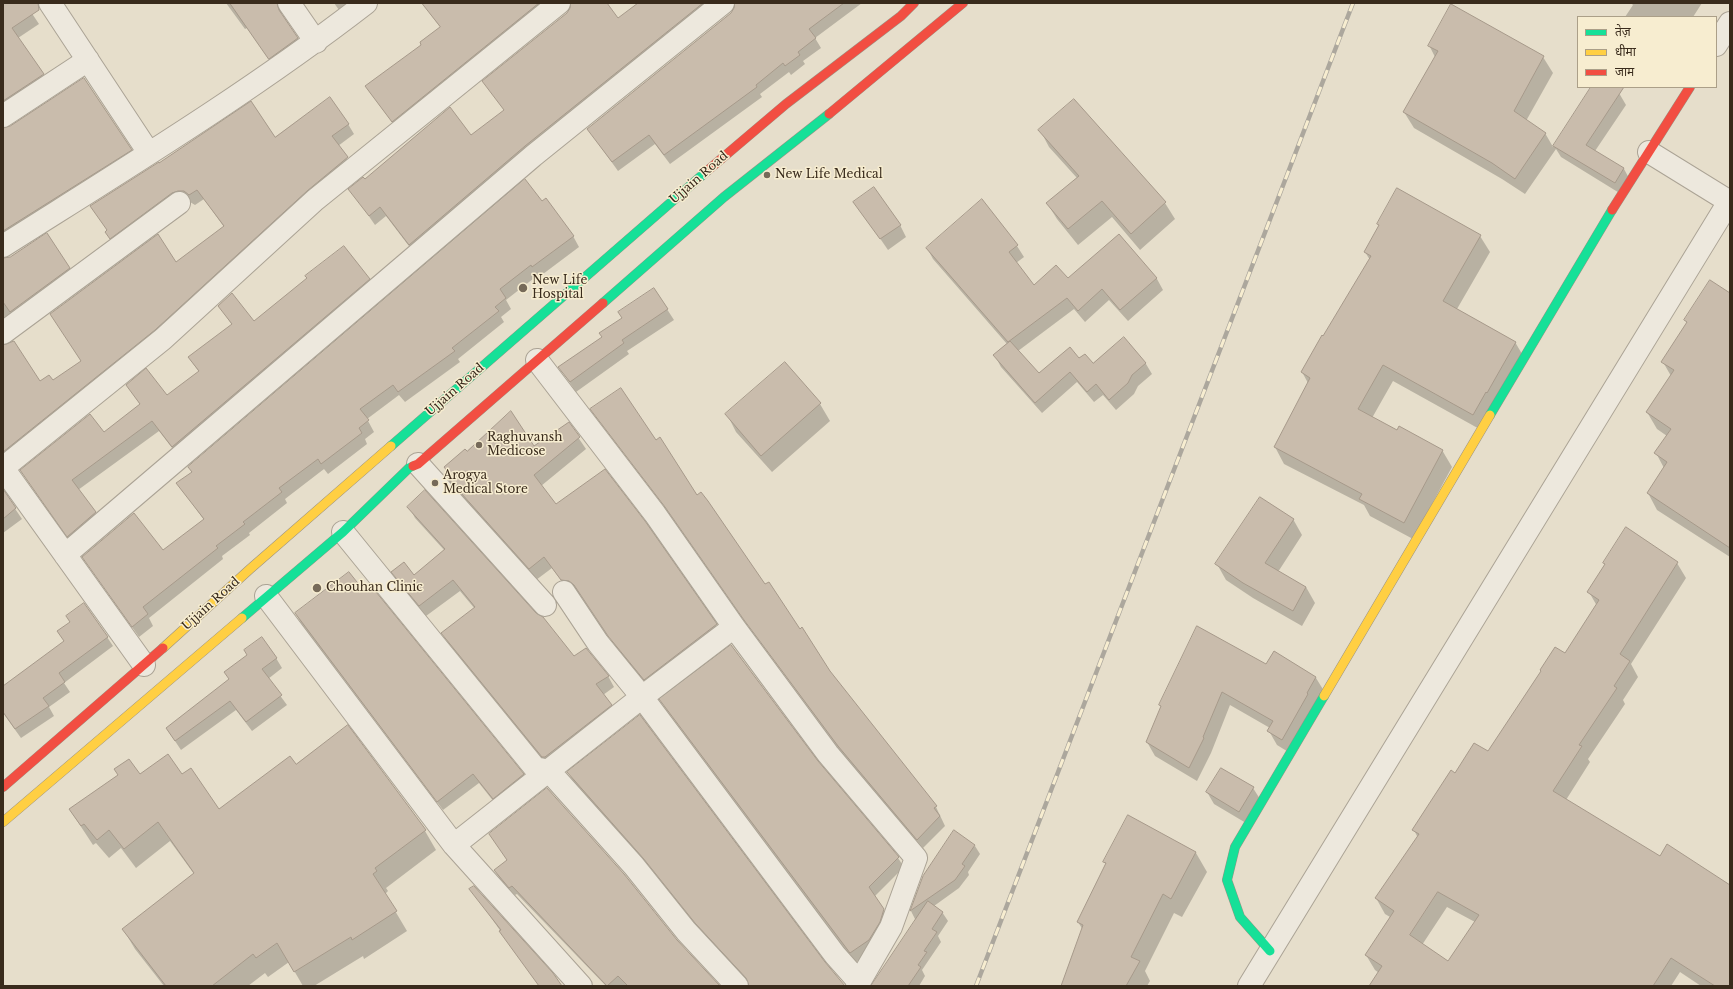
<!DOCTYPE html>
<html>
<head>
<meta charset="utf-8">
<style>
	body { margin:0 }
	#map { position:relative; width:1733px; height:989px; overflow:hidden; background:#e6decb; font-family:"Libre Baskerville","Noto Sans Devanagari",serif }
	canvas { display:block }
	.frame { position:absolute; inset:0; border:4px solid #392b1c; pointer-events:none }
	.legend { position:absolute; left:1577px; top:16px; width:140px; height:72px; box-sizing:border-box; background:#f7edd0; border:1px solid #ab9f88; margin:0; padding:5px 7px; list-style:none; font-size:12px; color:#392b1c }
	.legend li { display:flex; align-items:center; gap:8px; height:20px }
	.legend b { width:20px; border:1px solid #ab9f88 }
</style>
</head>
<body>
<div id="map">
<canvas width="1733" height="989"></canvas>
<div class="frame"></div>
<ul class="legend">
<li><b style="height:5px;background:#16e098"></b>तेज़</li>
<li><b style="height:5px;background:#ffcf43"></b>धीमा</li>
<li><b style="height:5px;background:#f24e42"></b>जाम</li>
</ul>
</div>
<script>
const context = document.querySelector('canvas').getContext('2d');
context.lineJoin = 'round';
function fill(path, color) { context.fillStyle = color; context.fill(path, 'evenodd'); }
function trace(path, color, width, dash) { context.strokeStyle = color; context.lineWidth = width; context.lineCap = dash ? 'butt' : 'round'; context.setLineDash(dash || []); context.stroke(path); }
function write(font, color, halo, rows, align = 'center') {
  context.font = font + ' "Libre Baskerville",serif'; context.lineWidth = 3; context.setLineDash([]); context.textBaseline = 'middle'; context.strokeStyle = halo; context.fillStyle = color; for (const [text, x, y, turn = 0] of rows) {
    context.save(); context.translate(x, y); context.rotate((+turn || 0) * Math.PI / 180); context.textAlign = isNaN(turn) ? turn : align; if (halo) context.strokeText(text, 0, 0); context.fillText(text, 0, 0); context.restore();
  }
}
fill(new Path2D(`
	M 3,3 L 25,3 L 39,24 L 18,38 L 49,85 L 3,115 Z
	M 226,3 L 286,3 L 283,7 L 281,14 L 303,48 L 275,68 L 247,28 L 245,29 Z
	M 334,3 L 363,3 L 344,17 Z
	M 422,3 L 556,3 L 398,130 L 366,87 L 422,45 L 441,28 Z
	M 572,3 L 606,3 L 618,19 L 639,3 L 720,3 L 415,254 L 386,216 L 375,225 L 350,189 L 365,180 L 471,136 L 505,111 L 484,81 L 568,13 L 572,7 Z
	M 736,3 L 862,3 L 815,38 L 821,48 L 803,61 L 805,64 L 791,75 L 789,72 L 760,94 L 762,97 L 670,164 L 655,144 L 618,171 L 588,129 L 732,13 L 735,8 Z
	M 1631,3 L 1702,3 L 1693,17 L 1625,17 L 1633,5 Z
	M 1429,45 L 1543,57 L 1553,73 L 1526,121 L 1545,133 L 1553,147 L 1592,87 L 1609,87 L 1619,93 L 1626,105 L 1595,151 L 1624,169 L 1630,180 L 1621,194 L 1561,157 L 1556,149 L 1525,194 L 1502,179 L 1414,128 L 1404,112 L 1435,57 Z
	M 1074,100 L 1165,203 L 1175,219 L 1140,250 L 1112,217 L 1078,245 L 1057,219 L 1047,203 L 1077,178 L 1049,147 L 1040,130 Z
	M 348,124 L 354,134 L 338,146 L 353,168 L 3,467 L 3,346 L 40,382 L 53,382 L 82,362 L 51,314 L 176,263 L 224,227 L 204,199 L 195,205 L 190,202 L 184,201 L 112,242 L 107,232 L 108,231 L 98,216 L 275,138 Z
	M 3,129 L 131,150 L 137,160 L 3,245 Z
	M 982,200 L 1017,246 L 1024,257 L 1016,263 L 1034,286 L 1068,279 L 1119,236 L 1157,279 L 1163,290 L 1128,321 L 1109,300 L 1085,322 L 1074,309 L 1018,351 L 1039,375 L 1079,360 L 1093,364 L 1124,338 L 1146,364 L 1152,374 L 1138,386 L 1134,394 L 1116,410 L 1103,395 L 1094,402 L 1077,382 L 1042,413 L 1001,367 L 995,356 L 1007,344 L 933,259 L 927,248 Z
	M 855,202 L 900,225 L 906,237 L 888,250 Z
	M 542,203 L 573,236 L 579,247 L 539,277 L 538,275 L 506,300 L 511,309 L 501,317 L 504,322 L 458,359 L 460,362 L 405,402 L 399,395 L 367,419 L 374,432 L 365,439 L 367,444 L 328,474 L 324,469 L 285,499 L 287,503 L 249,533 L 250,535 L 222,556 L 223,559 L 149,618 L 153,626 L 139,637 L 83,557 L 162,551 L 204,520 L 178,484 L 192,473 L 189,467 Z
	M 1378,224 L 1480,236 L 1490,252 L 1457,309 L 1515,342 L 1525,359 L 1483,431 L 1393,381 L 1372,418 L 1397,431 L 1442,450 L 1452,467 L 1413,539 L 1370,516 L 1364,505 L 1284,464 L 1275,447 L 1308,383 L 1302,372 L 1370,260 L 1365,252 L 1380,226 Z
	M 3,259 L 70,268 L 76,279 L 3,332 Z
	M 369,279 L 375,290 L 179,457 L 159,431 L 78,490 L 101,523 L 74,546 L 21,471 L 104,434 L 141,406 L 127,385 L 167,397 L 199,372 L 189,358 L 232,325 L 219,306 L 254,322 Z
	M 654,289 L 674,320 L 627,351 L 629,354 L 576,392 L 559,367 L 603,337 Z
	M 1730,294 L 1730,557 L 1657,510 L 1648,493 L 1664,468 L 1656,453 L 1667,436 L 1657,429 L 1647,412 L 1671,376 L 1663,362 L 1687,323 L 1685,320 Z
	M 820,404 L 830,421 L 772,472 L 736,432 L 727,414 Z
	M 591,409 L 656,442 L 830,672 L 936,807 L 945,826 L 923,848 L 844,756 L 751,629 L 672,516 L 597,418 Z
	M 569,424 L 586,449 L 541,486 L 555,505 L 644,522 L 723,636 L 651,691 L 616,647 L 582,596 L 577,592 L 569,591 L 552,568 L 536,580 L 451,485 L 445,474 L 467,452 L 533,447 Z
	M 3,491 L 22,519 L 3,533 Z
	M 409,507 L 574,657 L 608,676 L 614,687 L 603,695 L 617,716 L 549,767 L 449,644 L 442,633 L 475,609 L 460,591 L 426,616 L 399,583 L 393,572 L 414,576 L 445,551 L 415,518 Z
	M 1293,519 L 1302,535 L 1278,572 L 1306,587 L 1315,603 L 1302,626 L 1253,598 L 1226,580 L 1217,564 Z
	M 1604,563 L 1677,563 L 1686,578 L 1631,664 L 1638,677 L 1623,700 L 1625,704 L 1588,759 L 1590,762 L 1566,800 L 1660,857 L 1730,887 L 1730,986 L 1701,986 L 1680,972 L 1671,986 L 1370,986 L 1379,973 L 1375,970 L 1366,955 L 1390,917 L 1385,914 L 1376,898 L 1418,838 L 1414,830 L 1455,775 L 1488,752 L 1565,655 L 1597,606 L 1589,592 L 1606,566 ZM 1447,907 L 1475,922 L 1449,962 L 1422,945 Z
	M 365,593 L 523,775 L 528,784 L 498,807 L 479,783 L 443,810 L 301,623 L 296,614 Z
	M 58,632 L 107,637 L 113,646 L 64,683 L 70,692 L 49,707 L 54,716 L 21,738 L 3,713 L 3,688 L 65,642 Z
	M 248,655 L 276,658 L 282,668 L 268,679 L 287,705 L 252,731 L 236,710 L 181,750 L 167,729 L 230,680 Z
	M 1267,666 L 1316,678 L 1324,691 L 1290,753 L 1277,745 L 1269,731 L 1270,728 L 1230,705 L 1211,753 L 1197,781 L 1155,756 L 1147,742 L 1162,708 L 1160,705 Z
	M 661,700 L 817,762 L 898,858 L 904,867 L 874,897 L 889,920 L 874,950 L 856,962 L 851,957 L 666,709 Z
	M 296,766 L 425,831 L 436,850 L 386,888 L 388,891 L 385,894 L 407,931 L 364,959 L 363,956 L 314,986 L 303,986 L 289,962 L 268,977 L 265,973 L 248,986 L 164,986 L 135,949 L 123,929 L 194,874 L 170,841 L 136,868 L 121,848 L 109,858 L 96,843 L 93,845 L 70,810 L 139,776 L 182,776 L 219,810 Z
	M 568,772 L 824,963 L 844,986 L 750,986 L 750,984 L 701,931 L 649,866 L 573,781 Z
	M 1253,788 L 1260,799 L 1246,823 L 1214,804 L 1207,792 Z
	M 490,834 L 676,940 L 719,986 L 606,986 L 517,894 L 515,895 L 500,879 L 495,871 L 508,861 Z
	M 975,846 L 980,854 L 968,872 L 969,875 L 959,888 L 934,906 L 942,912 L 948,921 L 938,936 L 941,942 L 922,970 L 925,976 L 919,986 L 886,986 L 916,921 L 911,911 L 924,877 Z
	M 1196,853 L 1207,872 L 1182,917 L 1174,913 L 1145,971 L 1150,981 L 1147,986 L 1062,986 L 1083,930 L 1078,922 L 1107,865 L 1104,862 Z
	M 471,889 L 561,986 L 539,986 Z`), '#0003');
const building = new Path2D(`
	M 3,3 L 38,3 L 39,10 L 12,28 L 44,74 L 3,101 Z
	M 230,3 L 277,3 L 279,10 L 298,38 L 269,59 Z
	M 422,3 L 539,3 L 392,122 L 365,86 L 421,45 L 420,42 L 440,27 Z
	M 571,3 L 607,3 L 618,18 L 638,3 L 703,3 L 525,146 L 409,245 L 380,207 L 369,216 L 348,189 L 363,177 L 365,179 L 450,107 L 471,135 L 504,110 L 482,81 L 567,13 L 570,8 Z
	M 735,3 L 844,3 L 809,29 L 816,38 L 798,52 L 800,55 L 785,66 L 783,63 L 756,85 L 757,87 L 664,155 L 649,135 L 612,162 L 587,129 L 731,13 L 734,8 Z
	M 1451,4 L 1544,56 L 1514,111 L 1546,133 L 1515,179 L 1492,163 L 1403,112 L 1438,51 L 1428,46 Z
	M 84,78 L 132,150 L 3,231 L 3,128 L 10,126 Z
	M 1591,87 L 1624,87 L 1586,145 L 1624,168 L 1615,183 L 1553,146 Z
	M 330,97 L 349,124 L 332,136 L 348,157 L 307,191 L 155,330 L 3,452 L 3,345 L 14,341 L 40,381 L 49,375 L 53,380 L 81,361 L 50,314 L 158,234 L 176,262 L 224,226 L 197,190 L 189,195 L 184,191 L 178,191 L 172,193 L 110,239 L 105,232 L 107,230 L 90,206 L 159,162 L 159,163 L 251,101 L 275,137 Z
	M 1074,99 L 1166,202 L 1131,234 L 1102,201 L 1068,229 L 1046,203 L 1079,176 L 1038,130 Z
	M 525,179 L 542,201 L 546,198 L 574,236 L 532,267 L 531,265 L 500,289 L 506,298 L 495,307 L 499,311 L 452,348 L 455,351 L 398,392 L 393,385 L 360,409 L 369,420 L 359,428 L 362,433 L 321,464 L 318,459 L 279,488 L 282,492 L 243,522 L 245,524 L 216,546 L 218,548 L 143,607 L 148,614 L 132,627 L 82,557 L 134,513 L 163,550 L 204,519 L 176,483 L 192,472 L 188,467 Z
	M 874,187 L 901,225 L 880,239 L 853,202 Z
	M 1397,188 L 1481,235 L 1443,301 L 1516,342 L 1487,393 L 1486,392 L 1473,415 L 1383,365 L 1358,409 L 1397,430 L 1399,426 L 1443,450 L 1404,523 L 1359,499 L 1362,494 L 1274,447 L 1310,378 L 1301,372 L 1322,335 L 1323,336 L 1371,256 L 1364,252 L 1379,225 L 1377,224 Z
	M 982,199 L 1018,245 L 1009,252 L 1034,285 L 1056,265 L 1068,278 L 1119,234 L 1157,278 L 1120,310 L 1102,289 L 1078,311 L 1067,298 L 1008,342 L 926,248 Z
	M 47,233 L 70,268 L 10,312 L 3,302 L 3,258 L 10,257 Z
	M 344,246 L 370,279 L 172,447 L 152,421 L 72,480 L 96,512 L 67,537 L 20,470 L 90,414 L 104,432 L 140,404 L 126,385 L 146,368 L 167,395 L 199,371 L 188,357 L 232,324 L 218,306 L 232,293 L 254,321 L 307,278 L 305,276 Z
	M 1710,280 L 1730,293 L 1730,548 L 1647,493 L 1667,462 L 1654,453 L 1671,429 L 1646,412 L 1674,370 L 1661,362 L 1687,322 L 1684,320 Z
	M 654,288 L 668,309 L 622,340 L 624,343 L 570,382 L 558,367 L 602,337 L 599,333 L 622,318 L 618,312 Z
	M 1124,337 L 1146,363 L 1132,375 L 1128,383 L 1109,400 L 1096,384 L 1087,392 L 1070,372 L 1035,403 L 993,355 L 1010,341 L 1039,373 L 1070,347 L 1079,358 L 1085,354 L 1093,363 Z
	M 785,362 L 821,403 L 761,456 L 725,414 Z
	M 621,388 L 656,440 L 660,437 L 697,495 L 701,492 L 708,501 L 765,584 L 769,582 L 800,629 L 802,627 L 830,671 L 937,806 L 934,808 L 940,816 L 917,840 L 838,746 L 744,620 L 665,507 L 590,409 Z
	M 511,411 L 534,446 L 569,422 L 580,437 L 534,475 L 556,504 L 605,469 L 645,521 L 717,624 L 644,680 L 608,636 L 574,585 L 569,581 L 561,580 L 544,557 L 529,569 L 444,474 L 447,471 L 444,467 L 465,449 L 467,451 Z
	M 3,489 L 16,508 L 3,519 Z
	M 425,490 L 536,613 L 543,617 L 574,656 L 586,648 L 609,676 L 596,684 L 612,705 L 545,757 L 542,757 L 441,633 L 475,607 L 453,580 L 419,606 L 391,572 L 404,562 L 414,575 L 445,549 L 407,507 Z
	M 1260,497 L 1294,519 L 1265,563 L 1306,587 L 1293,611 L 1243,583 L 1215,564 Z
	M 1626,527 L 1678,562 L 1620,654 L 1630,661 L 1614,686 L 1617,688 L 1579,745 L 1582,746 L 1553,791 L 1660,856 L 1667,844 L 1730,885 L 1730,986 L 1715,986 L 1671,958 L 1653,986 L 1369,986 L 1382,966 L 1365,955 L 1394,911 L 1375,898 L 1419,834 L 1412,830 L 1451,770 L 1455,773 L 1474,743 L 1488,751 L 1541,671 L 1540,670 L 1555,647 L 1565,653 L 1599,600 L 1587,592 L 1605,564 L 1603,563 ZM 1438,892 L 1479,915 L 1448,961 L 1410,935 Z
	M 349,572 L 365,592 L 372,587 L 524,774 L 493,799 L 473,774 L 437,802 L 295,613 Z
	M 84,603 L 108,637 L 59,673 L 65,682 L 43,698 L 49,706 L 15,729 L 3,712 L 3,686 L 64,641 L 57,631 L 70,622 L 66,616 Z
	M 1197,626 L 1266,664 L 1274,651 L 1316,677 L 1307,693 L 1308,694 L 1282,740 L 1267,731 L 1273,721 L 1222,692 L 1203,737 L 1204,738 L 1189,768 L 1146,742 L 1161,706 L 1159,705 Z
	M 262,637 L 277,658 L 262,669 L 282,695 L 246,722 L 230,701 L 175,741 L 166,728 L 229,679 L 224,672 L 247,655 L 244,650 Z
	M 731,645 L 818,761 L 899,857 L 869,887 L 884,909 L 880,922 L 869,940 L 850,953 L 659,699 Z
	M 640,715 L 825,962 L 845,986 L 749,986 L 746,978 L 695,923 L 643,858 L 567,772 Z
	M 348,725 L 426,830 L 375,868 L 377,871 L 373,874 L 397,911 L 352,940 L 351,937 L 294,972 L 277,943 L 256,958 L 253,954 L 212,986 L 166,986 L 122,929 L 194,873 L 158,822 L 124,849 L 109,830 L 97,840 L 84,824 L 81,826 L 69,809 L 118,775 L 114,769 L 129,759 L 140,774 L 168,754 L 182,774 L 191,768 L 219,809 L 290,756 L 296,764 Z
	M 1221,768 L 1254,787 L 1239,812 L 1206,792 Z
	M 547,788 L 624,874 L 677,940 L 720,986 L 628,986 L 618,976 L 607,986 L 512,886 L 509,888 L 494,870 L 507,860 L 489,834 Z
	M 1128,815 L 1196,852 L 1171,899 L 1163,894 L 1131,957 L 1140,961 L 1126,986 L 1061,986 L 1083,925 L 1077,922 L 1106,863 L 1103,862 Z
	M 954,830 L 975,845 L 962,864 L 965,866 L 955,880 L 910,911 L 923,876 Z
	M 474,886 L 553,973 L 562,986 L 539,986 L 499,931 L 501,930 L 469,889 Z
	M 928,901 L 943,912 L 932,929 L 937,932 L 924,951 L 927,952 L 918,965 L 921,967 L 908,986 L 871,986 Z`);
fill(building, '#c9bcac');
trace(building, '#a6998a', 1);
const street = new Path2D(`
	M 50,3 L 149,153
	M 289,3 L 316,42
	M 1716,45 L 1730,23
	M 3,116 L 88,60
	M 1649,152 L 1730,202
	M 3,246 C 126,168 251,92 366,3
	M 3,333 L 179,203
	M 537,360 L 655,514 L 734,627 L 828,754 L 916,858 L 891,927 L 857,986
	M 418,464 L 545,605
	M 3,468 L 163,339 L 315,200 L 559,3
	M 3,468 L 144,665
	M 343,532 L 535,768 L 549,771 L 634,866 L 686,931 L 737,986
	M 65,555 L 533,156 L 723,3
	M 564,592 L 598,643 L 642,697 L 835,955 L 859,982
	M 266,596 L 454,845 L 581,986
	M 454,845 L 642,697 L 734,627
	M 1249,986 L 1730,200`);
const fast = new Path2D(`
	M 603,303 L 724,197 L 829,114
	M 1490,415 L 1612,210
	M 391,446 L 707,171
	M 242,618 L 343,532 L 409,468 L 413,466
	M 1270,951 L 1240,917 L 1227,880 L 1235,847 L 1324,696`);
const slow = new Path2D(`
	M 163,648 L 250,569 L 391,446
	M 1324,696 L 1490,415
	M 3,822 L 242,618`);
const jam = new Path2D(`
	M 829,114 L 963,3
	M 707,171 L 786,104 L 901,16 L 914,3
	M 1612,210 L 1690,87
	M 413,466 L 418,464 L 603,303
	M 3,787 L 163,648`);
trace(street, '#aba395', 24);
trace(fast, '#9a9284', 10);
trace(slow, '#9a9284', 10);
trace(jam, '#9a9284', 10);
trace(street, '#ede8dd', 22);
trace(fast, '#16e098', 9);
trace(slow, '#ffcf43', 9);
trace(jam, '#f24e42', 9);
const rail = new Path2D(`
	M 976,986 L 1353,3`);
trace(rail, '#aca79d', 4.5);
trace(rail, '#f7edd0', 3, [9]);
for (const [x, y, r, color] of [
	[767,175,4,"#766a59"],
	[523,288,5,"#766a59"],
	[479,445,4,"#766a59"],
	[435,483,4,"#766a59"],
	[317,588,5,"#766a59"]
]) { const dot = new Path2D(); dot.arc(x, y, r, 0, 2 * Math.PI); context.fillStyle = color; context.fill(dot); trace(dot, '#f7edd0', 1.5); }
write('12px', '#392b1c', '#f7edd0', [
	["New Life Medical",775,175],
	["New Life",532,281],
	["Hospital",532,295],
	["Raghuvansh",487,438],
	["Medicose",487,452],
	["Arogya",443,476],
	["Medical Store",443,490],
	["Chouhan Clinic",326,588]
], 'left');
write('12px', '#392b1c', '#f7edd0', [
	["Ujjain Road",699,178,-41],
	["Ujjain Road",455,390,-41],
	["Ujjain Road",211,604,-42]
]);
</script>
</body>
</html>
